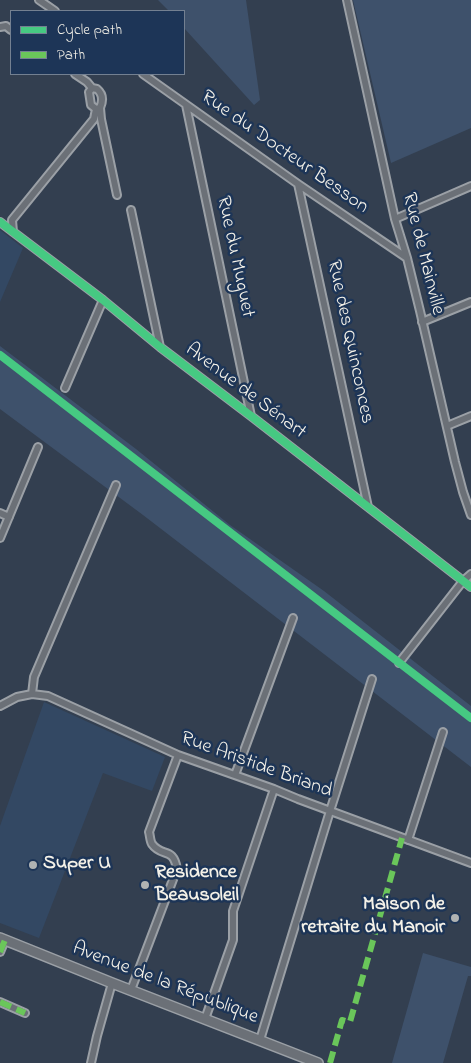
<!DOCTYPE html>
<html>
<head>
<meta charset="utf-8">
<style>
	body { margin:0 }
	#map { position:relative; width:471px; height:1063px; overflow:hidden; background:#333f50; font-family:"Indie Flower",sans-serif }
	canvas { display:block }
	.legend { position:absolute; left:10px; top:10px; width:175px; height:65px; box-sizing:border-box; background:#1d3557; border:1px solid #738091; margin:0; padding:6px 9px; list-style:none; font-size:15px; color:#f4f1e8 }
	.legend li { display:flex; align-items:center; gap:10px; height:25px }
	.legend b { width:25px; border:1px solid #738091 }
</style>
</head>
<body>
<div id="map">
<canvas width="471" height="1063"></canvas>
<ul class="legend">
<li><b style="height:6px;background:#46c982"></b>Cycle path</li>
<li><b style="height:6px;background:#6ac65a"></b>Path</li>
</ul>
</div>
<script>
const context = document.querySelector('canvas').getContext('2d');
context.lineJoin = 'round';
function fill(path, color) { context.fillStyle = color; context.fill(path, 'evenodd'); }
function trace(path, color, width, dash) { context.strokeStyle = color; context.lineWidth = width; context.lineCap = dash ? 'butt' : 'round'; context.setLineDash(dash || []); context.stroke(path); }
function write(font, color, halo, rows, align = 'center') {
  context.font = font + ' "Indie Flower",sans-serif'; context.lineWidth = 5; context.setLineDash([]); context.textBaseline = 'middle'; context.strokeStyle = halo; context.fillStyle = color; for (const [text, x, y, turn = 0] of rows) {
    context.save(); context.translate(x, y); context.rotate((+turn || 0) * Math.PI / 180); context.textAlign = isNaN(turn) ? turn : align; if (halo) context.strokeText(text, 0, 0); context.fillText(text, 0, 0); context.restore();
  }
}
fill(new Path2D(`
	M 0,230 L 23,248 L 0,302 Z
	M 44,702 L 165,757 L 152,791 L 103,773 L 39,938 L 0,923 L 0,826 Z`), '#334863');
fill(new Path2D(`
	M 158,0 L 246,0 L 260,100 L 254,105 L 184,28 L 184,11 L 169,11 Z
	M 353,0 L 471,0 L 471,128 L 391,163 Z
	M 0,346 L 136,449 L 230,525 L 324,591 L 471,706 L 471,767 L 143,515 L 0,409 Z
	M 423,953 L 471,967 L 471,976 L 468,976 L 443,1063 L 392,1063 Z`), '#3e516b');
const street = new Path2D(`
	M 39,0 L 55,11
	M 347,0 L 395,219 L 407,258 L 420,311 L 455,462 L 463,492 L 471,515
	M 0,27 L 6,26 L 11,30
	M 75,74 L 87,82 L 92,88
	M 143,74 L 298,184 L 407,258
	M 92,88 L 97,89 C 103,94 103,101 100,108 L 96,109 L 91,105 L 89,92 Z
	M 186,105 L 251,416
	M 100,108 L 101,119 L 117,195
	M 298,184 L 368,507
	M 131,210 L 160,347
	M 395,219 L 471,186
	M 0,222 L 103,300 L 160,347 L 251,416 L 471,587
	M 13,232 L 12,220 L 94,119 L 96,109
	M 422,322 L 471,302
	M 65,388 L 103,300
	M 447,426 L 471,416
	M 0,513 L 9,517
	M 0,538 L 38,447
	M 399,663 L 463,581 L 471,574
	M 32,694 L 48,696 L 178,755 L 274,789 L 298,799 L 471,863
	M 0,706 L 17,697 L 32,694 L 34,677 L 116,485
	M 235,775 L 293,618
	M 408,840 L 443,732
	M 0,952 L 5,940
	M 131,990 L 177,869 C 173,846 162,858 152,844 C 150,841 150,835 149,832 L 178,755
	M 0,1002 L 25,1013
	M 205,1019 L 233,940 L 233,911 L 274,789
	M 260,1040 L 330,811 L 372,679
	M 91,1063 L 97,1036 L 112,983`);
const secondary = new Path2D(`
	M 0,938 L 112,983 L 318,1063`);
trace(street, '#9ba0a6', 10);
trace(secondary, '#9ba0a6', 12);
trace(street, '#6b7077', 6);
trace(secondary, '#6b7077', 9);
trace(new Path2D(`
	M 0,952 L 5,940
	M 0,1002 L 25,1013
	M 330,1063 L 342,1020 L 350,1022 L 402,838`), '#6ac65a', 6, [12, 6]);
trace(new Path2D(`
	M 0,222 L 103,300 L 160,347 L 251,416 L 471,587
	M 0,355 L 471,718`), '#46c982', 8);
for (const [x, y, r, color] of [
	[33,865,5,"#b0b3b3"],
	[145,885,5,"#b0b3b3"],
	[455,918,5,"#b0b3b3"]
]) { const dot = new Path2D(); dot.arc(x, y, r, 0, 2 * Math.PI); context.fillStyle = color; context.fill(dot); trace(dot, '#1d3557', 2); }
write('20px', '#f4f1e8', '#1d3557', [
	["Rue du Docteur Besson",284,153,35],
	["Rue de Mainville",422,254,76],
	["Rue du Muguet",234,257,78],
	["Rue des Quinconces",349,342,78],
	["Avenue de Sénart",245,392,37],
	["Rue Aristide Briand",256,766,20],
	["Avenue de la République",165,984,21]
]);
write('bold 20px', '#f4f1e8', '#1d3557', [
	["Super U",43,865],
	["Residence",155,874],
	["Beausoleil",155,897],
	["Maison de",445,906,"right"],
	["retraite du Manoir",445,929,"right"]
], 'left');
</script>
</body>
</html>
